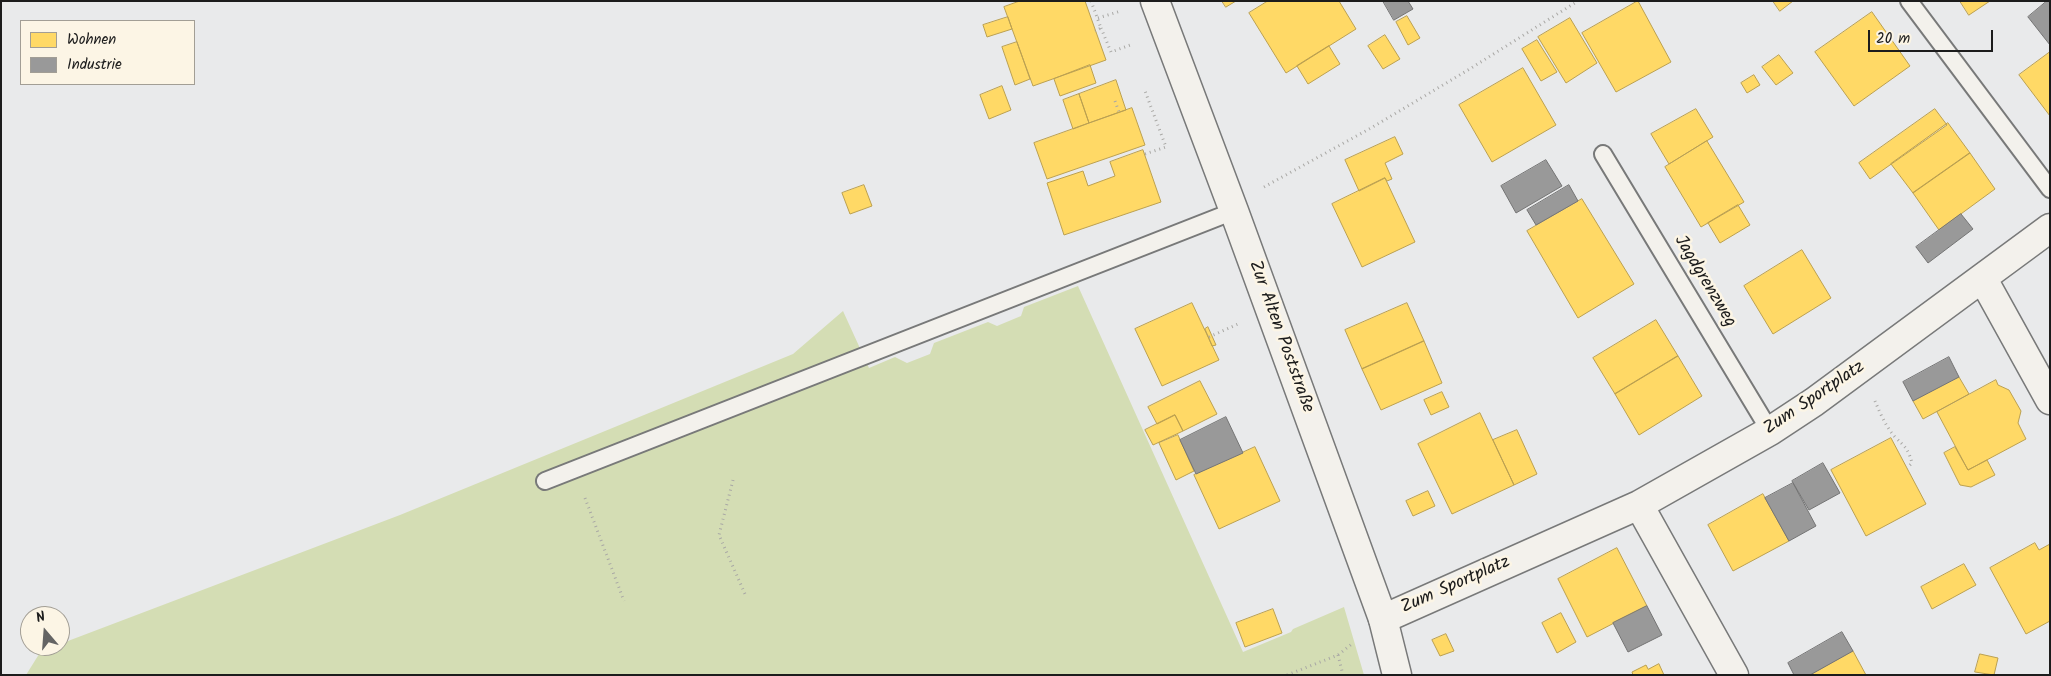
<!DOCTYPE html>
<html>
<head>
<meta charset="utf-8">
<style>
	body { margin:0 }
	#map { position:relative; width:2051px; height:676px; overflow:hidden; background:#e9eaeb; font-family:Kalam,sans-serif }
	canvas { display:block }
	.frame { position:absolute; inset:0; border:2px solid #1c1c1c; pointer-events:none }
	.legend { position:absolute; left:20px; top:20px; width:175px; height:65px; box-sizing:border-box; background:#fcf5e5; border:1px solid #a29e95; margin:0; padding:6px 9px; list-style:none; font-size:15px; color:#1c1c1c }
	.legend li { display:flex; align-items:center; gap:10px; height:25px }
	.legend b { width:25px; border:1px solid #a29e95 }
	.north { position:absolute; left:20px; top:606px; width:50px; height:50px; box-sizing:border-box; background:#fcf5e5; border:1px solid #a29e95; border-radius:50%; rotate:342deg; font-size:14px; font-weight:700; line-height:20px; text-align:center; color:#1c1c1c }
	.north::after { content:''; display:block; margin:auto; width:18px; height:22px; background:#646464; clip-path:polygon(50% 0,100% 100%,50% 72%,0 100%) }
	.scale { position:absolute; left:1868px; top:30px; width:125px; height:22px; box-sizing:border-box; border:2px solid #1c1c1c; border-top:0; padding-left:6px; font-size:15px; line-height:18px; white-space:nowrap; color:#1c1c1c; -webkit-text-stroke:4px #fcf5e5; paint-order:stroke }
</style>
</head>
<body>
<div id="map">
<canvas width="2051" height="676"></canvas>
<div class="frame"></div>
<ul class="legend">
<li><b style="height:14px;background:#ffd966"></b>Wohnen</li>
<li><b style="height:14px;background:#999"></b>Industrie</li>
</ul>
<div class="north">N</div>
<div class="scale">20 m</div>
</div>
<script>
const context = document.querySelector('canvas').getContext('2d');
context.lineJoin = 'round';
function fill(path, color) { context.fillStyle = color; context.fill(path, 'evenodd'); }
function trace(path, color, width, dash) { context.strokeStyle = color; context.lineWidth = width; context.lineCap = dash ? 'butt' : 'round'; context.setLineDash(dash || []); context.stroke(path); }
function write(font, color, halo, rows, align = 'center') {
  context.font = font + ' Kalam,sans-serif'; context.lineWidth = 5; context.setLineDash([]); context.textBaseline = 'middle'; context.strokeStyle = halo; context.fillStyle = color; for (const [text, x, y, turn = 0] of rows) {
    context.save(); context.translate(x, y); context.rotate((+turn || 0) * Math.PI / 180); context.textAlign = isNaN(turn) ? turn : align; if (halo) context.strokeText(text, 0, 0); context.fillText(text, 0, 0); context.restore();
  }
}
fill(new Path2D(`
	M 1078,286 L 1243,652 L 1291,632 L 1293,629 L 1344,607 L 1364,675 L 26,675 L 41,651 L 60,646 L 60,644 L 400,515 L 793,354 L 843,311 L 869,368 L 895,357 L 907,363 L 930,354 L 934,343 L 988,322 L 997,326 L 1021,316 L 1024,307 Z`), '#d4ddb4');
const homes = new Path2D(`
	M 1020,1 L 1085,1 L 1106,60 L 1033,86 L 1004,7 Z
	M 1222,1 L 1236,1 L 1226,7 Z
	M 1268,1 L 1339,1 L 1356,29 L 1286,73 L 1249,13 Z
	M 1638,1 L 1671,62 L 1616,92 L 1582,33 Z
	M 1773,1 L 1793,1 L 1780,11 Z
	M 1960,1 L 1990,1 L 1969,15 Z
	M 1872,12 L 1910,66 L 1854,106 L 1815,52 Z
	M 1407,16 L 1420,38 L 1408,45 L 1396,22 Z
	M 1008,17 L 1012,29 L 987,37 L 983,25 Z
	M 1570,18 L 1597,63 L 1566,83 L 1538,37 Z
	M 1385,35 L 1400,59 L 1383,69 L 1368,46 Z
	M 1537,40 L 1557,72 L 1541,81 L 1522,49 Z
	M 1017,42 L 1030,79 L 1015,85 L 1002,47 Z
	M 1329,46 L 1340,64 L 1308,84 L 1297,66 Z
	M 2050,52 L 2050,116 L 2019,75 Z
	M 1779,55 L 1793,73 L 1776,85 L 1762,67 Z
	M 1090,65 L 1096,83 L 1060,96 L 1054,79 Z
	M 1523,68 L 1556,125 L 1492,162 L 1459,105 Z
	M 1754,75 L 1760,85 L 1747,93 L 1741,83 Z
	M 1116,80 L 1126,110 L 1089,123 L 1079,94 Z
	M 1002,86 L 1011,110 L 989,119 L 980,95 Z
	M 1079,94 L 1089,123 L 1073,129 L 1063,100 Z
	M 1132,108 L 1145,145 L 1047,179 L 1034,143 Z
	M 1696,109 L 1713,137 L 1669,164 L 1651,134 Z
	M 1935,109 L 1947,125 L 1870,179 L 1859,163 Z
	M 1948,123 L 1970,153 L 1913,193 L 1891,164 Z
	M 1395,137 L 1403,154 L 1385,163 L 1392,179 L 1387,181 L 1385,178 L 1359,191 L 1345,160 Z
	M 1707,141 L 1744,202 L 1701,227 L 1665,167 Z
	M 1143,150 L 1161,202 L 1064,235 L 1047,183 L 1083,171 L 1088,186 L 1115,176 L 1110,162 Z
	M 1970,153 L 1995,189 L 1939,230 L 1913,193 Z
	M 1385,178 L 1415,242 L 1362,267 L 1332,204 Z
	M 864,185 L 872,206 L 850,214 L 842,193 Z
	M 1582,199 L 1634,284 L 1578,318 L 1527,231 Z
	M 1738,205 L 1750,225 L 1720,243 L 1708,223 Z
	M 1802,250 L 1831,298 L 1773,334 L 1744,286 Z
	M 1192,303 L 1219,360 L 1162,386 L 1135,329 Z
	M 1407,303 L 1424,341 L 1362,369 L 1345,330 Z
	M 1656,320 L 1678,356 L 1615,394 L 1593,358 Z
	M 1208,327 L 1216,345 L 1212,346 L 1205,329 Z
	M 1424,341 L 1442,383 L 1381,410 L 1362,369 Z
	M 1678,356 L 1702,396 L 1639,435 L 1615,394 Z
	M 1959,377 L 1969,394 L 1923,419 L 1913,401 Z
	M 1996,380 L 1998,385 L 2009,390 L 2021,411 L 2018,423 L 2026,439 L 1968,470 L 1937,412 Z
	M 1200,381 L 1217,414 L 1183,431 L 1175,415 L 1157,424 L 1148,407 Z
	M 1442,392 L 1449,407 L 1431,415 L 1424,400 Z
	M 1480,413 L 1514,485 L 1452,514 L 1418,444 Z
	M 1175,415 L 1183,431 L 1153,445 L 1145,430 Z
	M 1517,430 L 1537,474 L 1514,485 L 1493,440 Z
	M 1178,435 L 1194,471 L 1176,480 L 1159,443 Z
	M 1891,438 L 1926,504 L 1866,536 L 1831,470 Z
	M 1255,447 L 1280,501 L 1219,529 L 1194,475 Z
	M 1955,447 L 1968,470 L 1987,460 L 1995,475 L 1971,487 L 1960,485 L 1944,453 Z
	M 1428,491 L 1435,506 L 1413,516 L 1406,501 Z
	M 1763,494 L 1789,541 L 1733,571 L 1708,525 Z
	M 2035,543 L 2039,550 L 2050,544 L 2050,621 L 2026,634 L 1990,568 Z
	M 1617,548 L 1647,606 L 1587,637 L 1558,579 Z
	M 1964,564 L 1976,585 L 1932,609 L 1921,587 Z
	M 1273,609 L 1282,633 L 1245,647 L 1236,623 Z
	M 1561,613 L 1576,642 L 1557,653 L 1542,623 Z
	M 1446,634 L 1454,651 L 1440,656 L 1432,640 Z
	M 1853,651 L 1866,675 L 1810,675 Z
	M 1980,654 L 1998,658 L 1994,675 L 1975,672 Z
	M 1659,664 L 1664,675 L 1633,675 L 1632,672 L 1646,665 L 1648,669 Z`);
fill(homes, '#ffd966');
trace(homes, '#bba050', 1);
const industry = new Path2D(`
	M 1383,1 L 1408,1 L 1413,9 L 1394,20 Z
	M 2047,1 L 2050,1 L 2050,45 L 2028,17 Z
	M 1546,160 L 1562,186 L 1516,213 L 1501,186 Z
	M 1569,185 L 1578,201 L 1536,225 L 1527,210 Z
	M 1961,214 L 1973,229 L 1928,263 L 1916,247 Z
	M 1949,357 L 1959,377 L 1913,401 L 1903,382 Z
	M 1226,417 L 1243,453 L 1196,474 L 1180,440 Z
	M 1823,463 L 1840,493 L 1809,510 L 1792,481 Z
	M 1793,483 L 1816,526 L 1789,541 L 1765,498 Z
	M 1647,606 L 1662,635 L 1628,652 L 1613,623 Z
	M 1842,632 L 1853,651 L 1810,675 L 1794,675 L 1788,663 Z`);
fill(industry, '#999');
trace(industry, '#747474', 1);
const lane = new Path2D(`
	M 1909,1 L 2050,189
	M 1603,154 L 1770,431
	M 545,481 L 1234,211`);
const street = new Path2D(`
	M 1983,279 L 2050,400
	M 1639,505 L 1734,675
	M 1383,619 L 1639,505 L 1770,431 L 1814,402 L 2050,228`);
const secondary = new Path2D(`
	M 1155,1 L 1234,211 L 1383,619 L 1397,675`);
trace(lane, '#787979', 20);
trace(street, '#787979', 31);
trace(secondary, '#787979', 31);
trace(new Path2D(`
	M 1091,1 L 1101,28 L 1095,31
	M 1098,18 L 1121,11
	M 1101,28 L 1111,52 L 1133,44
	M 1115,101 L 1119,112
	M 1145,154 L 1166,147 L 1145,91
	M 1264,187 L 1371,128 L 1468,70 L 1578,1
	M 1209,337 L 1238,324
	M 1875,401 C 1880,413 1886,427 1895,437 C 1905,447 1908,448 1912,463 L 1907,468
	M 733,480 L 719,535 L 745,594
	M 585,498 L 624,601
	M 1338,655 L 1343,675
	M 1287,675 L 1338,655 L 1353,643`), '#a9a8a5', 3, [1, 4]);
trace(lane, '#f3f1ec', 16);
trace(street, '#f3f1ec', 28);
trace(secondary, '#f3f1ec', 28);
write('18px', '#1c1c1c', '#fcf5e5', [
	["Jagdgrenzweg",1704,282,59],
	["Zur Alten Poststraße",1280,337,70],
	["Zum Sportplatz",1815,399,-34],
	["Zum Sportplatz",1456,586,-24]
]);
</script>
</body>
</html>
